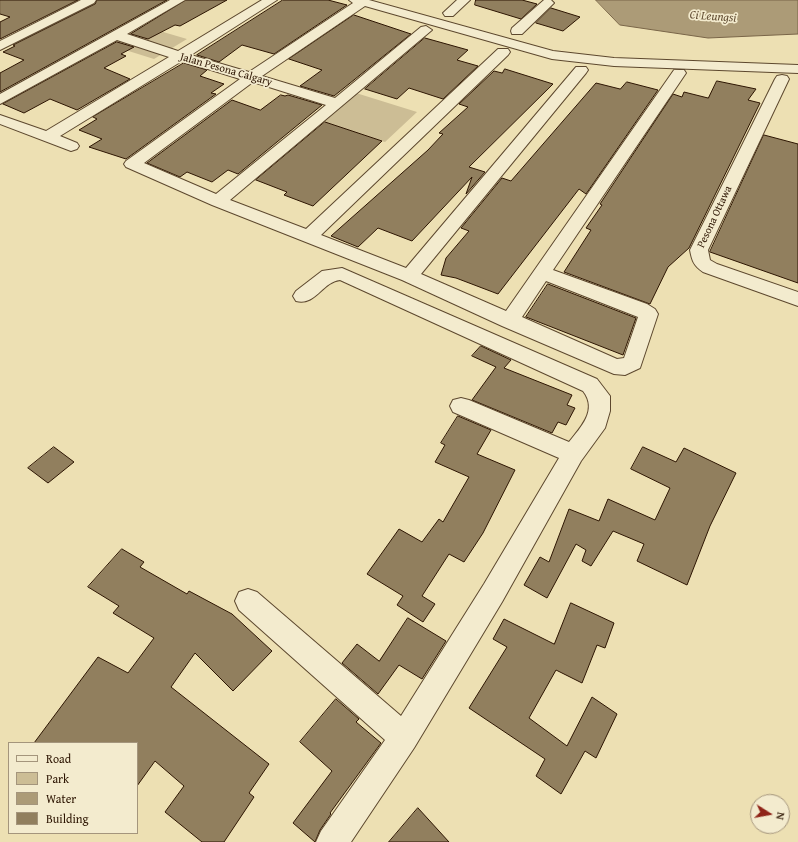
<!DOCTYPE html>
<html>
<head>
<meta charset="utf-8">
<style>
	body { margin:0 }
	#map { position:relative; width:798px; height:842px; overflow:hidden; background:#ede0b3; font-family:"Gentium Book Plus",serif }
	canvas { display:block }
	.legend { position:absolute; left:8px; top:742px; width:130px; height:92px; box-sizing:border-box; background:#f3ebce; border:1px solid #a4957c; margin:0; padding:5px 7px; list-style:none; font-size:12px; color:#2d1502 }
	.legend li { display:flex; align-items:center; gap:8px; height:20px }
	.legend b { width:20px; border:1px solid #a4957c }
	.north { position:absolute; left:750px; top:794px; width:40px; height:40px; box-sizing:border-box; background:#f3ebce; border:1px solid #a4957c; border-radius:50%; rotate:101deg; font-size:11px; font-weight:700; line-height:16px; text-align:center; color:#2d1502 }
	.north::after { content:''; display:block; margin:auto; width:14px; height:18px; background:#8f2418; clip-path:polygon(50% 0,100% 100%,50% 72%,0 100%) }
</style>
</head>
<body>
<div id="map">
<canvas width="798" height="842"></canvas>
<ul class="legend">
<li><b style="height:5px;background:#f3ebce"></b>Road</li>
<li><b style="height:11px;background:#ccbd95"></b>Park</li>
<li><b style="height:11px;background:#ac9b77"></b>Water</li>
<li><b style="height:11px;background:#917f5e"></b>Building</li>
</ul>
<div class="north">N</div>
</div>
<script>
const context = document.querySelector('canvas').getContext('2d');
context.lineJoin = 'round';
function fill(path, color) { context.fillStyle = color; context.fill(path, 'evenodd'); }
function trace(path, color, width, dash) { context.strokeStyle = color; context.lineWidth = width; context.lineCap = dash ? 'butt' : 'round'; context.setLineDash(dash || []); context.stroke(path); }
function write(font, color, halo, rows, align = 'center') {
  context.font = font + ' "Gentium Book Plus",serif'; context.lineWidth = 3.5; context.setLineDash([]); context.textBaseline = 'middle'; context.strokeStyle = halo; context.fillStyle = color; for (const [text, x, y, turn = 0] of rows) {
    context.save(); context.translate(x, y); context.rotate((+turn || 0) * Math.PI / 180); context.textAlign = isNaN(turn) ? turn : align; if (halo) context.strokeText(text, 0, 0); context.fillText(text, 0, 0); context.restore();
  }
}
fill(new Path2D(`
	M 136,24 L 187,39 L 154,59 L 103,43 Z
	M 356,93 L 417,112 L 385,142 L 322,122 Z`), '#ccbd95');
const water = new Path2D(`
	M 596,0 L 798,0 L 798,34 L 708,38 L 620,25 Z`);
fill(water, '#ac9b77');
trace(water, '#796548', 1);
const building = new Path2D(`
	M 0,0 L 78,0 L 0,39 L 0,22 L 10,17 L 0,14 Z
	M 97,0 L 167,0 L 0,92 L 0,73 L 24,60 L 3,52 L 15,46 L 13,45 L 95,4 Z
	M 186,0 L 227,0 L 180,26 L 175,25 L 148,39 L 131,34 Z
	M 283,0 L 328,0 L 347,5 L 274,54 L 242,45 L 219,62 L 197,55 Z
	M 476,0 L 522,0 L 537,4 L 521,19 L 475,5 Z
	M 551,8 L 580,17 L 563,31 L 536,23 Z
	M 354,15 L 411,34 L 334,96 L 300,86 L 322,70 L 289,59 Z
	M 425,38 L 468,50 L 457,60 L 478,66 L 443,99 L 409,88 L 397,99 L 365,89 Z
	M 117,42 L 134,47 L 121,54 L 126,56 L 104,68 L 130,79 L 77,110 L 50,99 L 24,113 L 3,104 Z
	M 184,63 L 207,70 L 200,76 L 224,84 L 211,93 L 216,94 L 126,159 L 89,147 L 102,139 L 79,130 L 97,119 L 93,117 Z
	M 505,69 L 553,84 L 469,167 L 485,172 L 466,194 L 472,177 L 412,241 L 378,228 L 358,247 L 331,236 L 428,150 L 443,134 L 439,133 L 468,107 L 459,104 L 494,71 L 502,73 Z
	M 717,81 L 756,89 L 748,100 L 760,103 L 689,248 L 668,267 L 650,304 L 564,272 L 591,230 L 586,228 L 602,205 L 600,204 L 673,94 L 682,97 L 684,92 L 708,98 Z
	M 627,82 L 658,90 L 586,194 L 579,189 L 498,294 L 456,278 L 441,275 L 446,258 L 469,231 L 461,228 L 502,178 L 511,181 L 596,83 L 620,89 Z
	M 281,95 L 285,96 L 288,95 L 322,105 L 238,174 L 228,170 L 212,182 L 187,172 L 180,177 L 147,163 L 232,100 L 260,110 Z
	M 325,122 L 382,141 L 313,206 L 284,195 L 287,192 L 256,180 Z
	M 764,135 L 798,144 L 798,283 L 710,252 Z
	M 548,284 L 636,318 L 623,355 L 526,317 Z
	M 481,346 L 511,360 L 504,368 L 572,395 L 567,405 L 575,408 L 566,425 L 558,422 L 552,433 L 472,400 L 496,367 L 472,356 Z
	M 458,416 L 491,430 L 477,454 L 515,470 L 483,533 L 464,562 L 449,554 L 422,596 L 435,604 L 423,622 L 397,605 L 403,596 L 367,574 L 399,529 L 422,542 L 439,519 L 443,522 L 469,477 L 435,462 L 445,445 L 441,443 Z
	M 54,447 L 74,462 L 48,483 L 28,468 Z
	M 643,447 L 676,462 L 684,448 L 736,473 L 710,526 L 687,585 L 637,561 L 644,544 L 613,531 L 591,566 L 582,561 L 586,550 L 576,544 L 547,598 L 524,585 L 540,557 L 549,562 L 569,509 L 599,521 L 608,499 L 655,520 L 670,488 L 631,469 Z
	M 122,549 L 144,562 L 140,567 L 187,594 L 189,591 L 232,614 L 272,651 L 233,691 L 195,653 L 171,687 L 269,764 L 249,793 L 254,797 L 224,842 L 202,842 L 165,812 L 184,786 L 155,761 L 137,786 L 137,743 L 34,743 L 98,657 L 128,673 L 154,638 L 113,613 L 119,606 L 88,587 Z
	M 571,603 L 614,623 L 605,648 L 597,645 L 582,683 L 556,670 L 529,718 L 567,746 L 592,697 L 617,714 L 596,758 L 585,751 L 561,794 L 536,776 L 545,759 L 469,708 L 507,647 L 493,639 L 504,619 L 554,644 Z
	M 408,618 L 446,641 L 422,679 L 399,665 L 378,694 L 342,663 L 357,644 L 379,661 Z
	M 336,699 L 359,719 L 356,722 L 381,743 L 330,813 L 331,814 L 320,830 L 315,842 L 293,823 L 332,771 L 300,742 Z
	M 418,808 L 449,842 L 389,842 Z`);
fill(building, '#917f5e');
trace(building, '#2d1502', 1);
const minor = new Path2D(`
	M 81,0 L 96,0 L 94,3 L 0,50 L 0,41 Z
	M 170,0 L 185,0 L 127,34 L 178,51 L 262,0 L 277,0 L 191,55 L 249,72 L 353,3 L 349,0 L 369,0 L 553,51 L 614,58 L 798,65 L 798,73 L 614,66 L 552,59 L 365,6 L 262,76 L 335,98 L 421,27 L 426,26 L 432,30 L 230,200 L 306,229 L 498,49 L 508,49 L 510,52 L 508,55 L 321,235 L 406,268 L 576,67 L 586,67 L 588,70 L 586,73 L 421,274 L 506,311 L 674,70 L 684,70 L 686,73 L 553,270 L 647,304 L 655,309 L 658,314 L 640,368 L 625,375 L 614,374 L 502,326 L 402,280 L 212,205 L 126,167 L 124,164 L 126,161 L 240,79 L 182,61 L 60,136 L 77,143 L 79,146 L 77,149 L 71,151 L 0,124 L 0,115 L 46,131 L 169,57 L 117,40 L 0,104 L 0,94 ZM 253,82 L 326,105 L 216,194 L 144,163 ZM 546,281 L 638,317 L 624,358 L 617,359 L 522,317 Z
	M 457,0 L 470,0 L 453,16 L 445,16 L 443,13 Z
	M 544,0 L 551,0 L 554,3 L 522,34 L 512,34 L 511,31 L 512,28 Z
	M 782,75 L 787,76 L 789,79 L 708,250 L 710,260 L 717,264 L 798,292 L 798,306 L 703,272 C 694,266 692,261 690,250 L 775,79 L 777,76 Z
	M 342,268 L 597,379 L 610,396 L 610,411 L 605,428 L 581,461 L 502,602 L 414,748 L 351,842 L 316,842 L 321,831 L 385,740 L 239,610 L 235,601 L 239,592 L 248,589 L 257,592 L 401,716 L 484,584 L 559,458 L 453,412 L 450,406 L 453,400 L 461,398 L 469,400 L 569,442 C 581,427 598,410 583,391 L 340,280 C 322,282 316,306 296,301 L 293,296 L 296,291 L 322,271 Z`);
trace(minor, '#5d482e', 2);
fill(minor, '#f3ebce');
write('11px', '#2d1502', '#f3ebce', [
	["Jalan Pesona Calgary",226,70,16],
	["Pesona Ottawa",715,217,-65]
]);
write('italic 12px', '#604b31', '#f3ebce', [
	["Ci Leungsi",713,17,4]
]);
</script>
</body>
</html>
